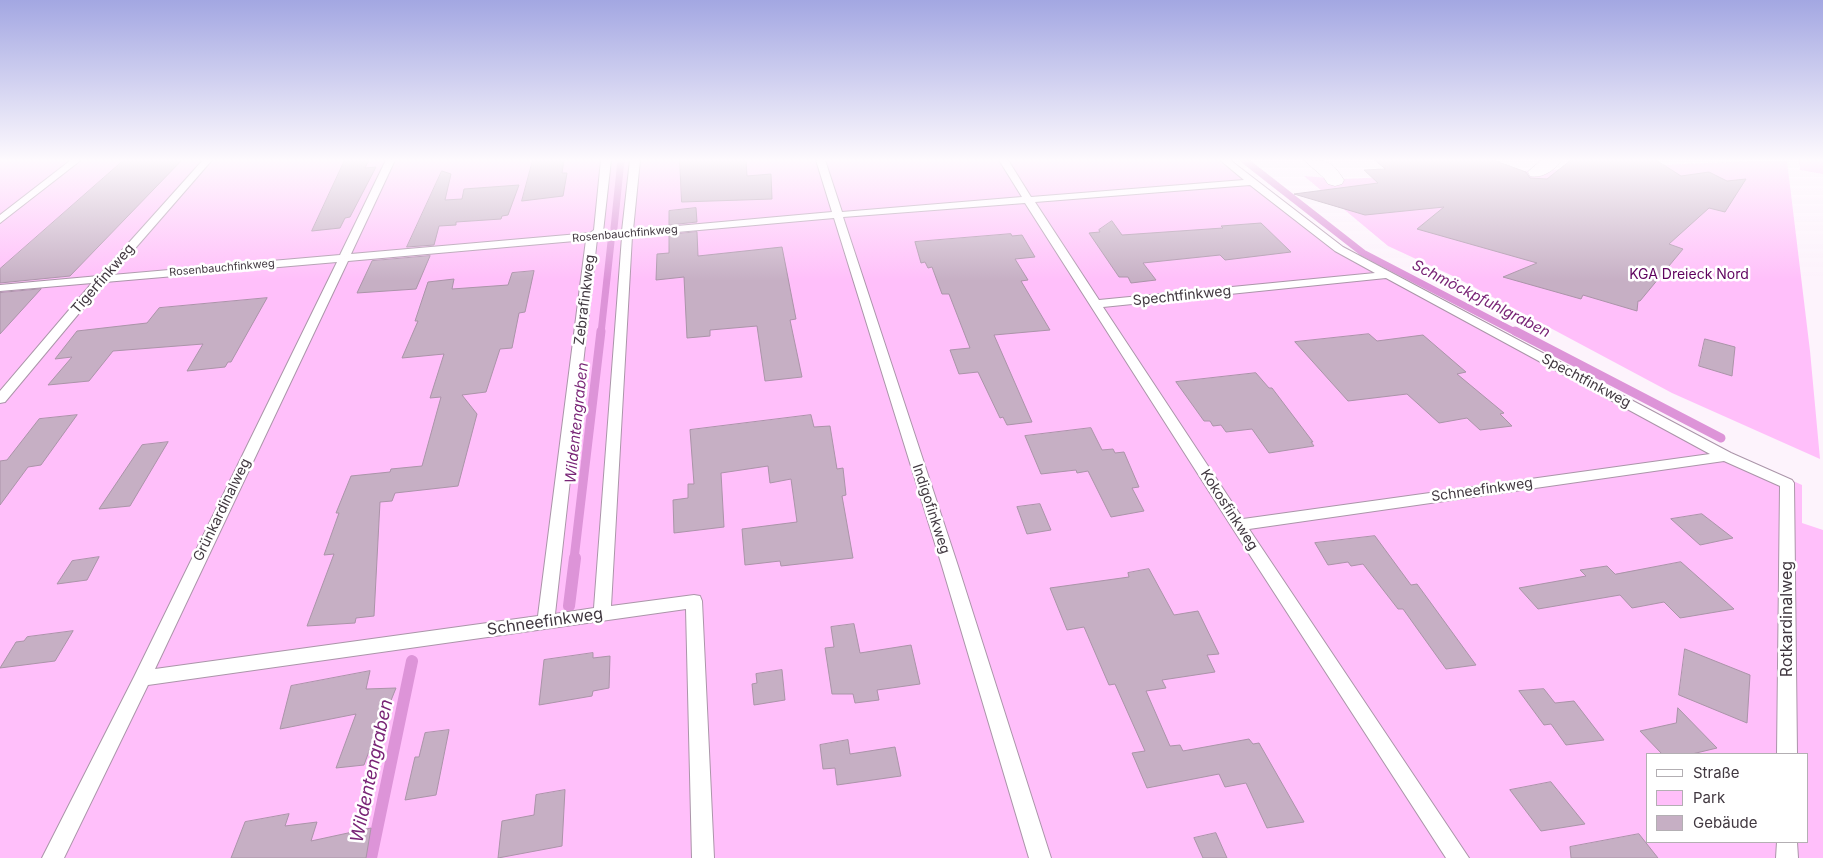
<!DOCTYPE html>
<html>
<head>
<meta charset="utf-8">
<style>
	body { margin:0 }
	#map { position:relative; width:1823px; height:858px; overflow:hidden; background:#fdf3fc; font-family:Inter,sans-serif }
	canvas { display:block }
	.legend { position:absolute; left:1646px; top:753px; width:162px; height:90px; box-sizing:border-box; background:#fff; border:1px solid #b3afb3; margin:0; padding:6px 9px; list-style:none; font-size:15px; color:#413840 }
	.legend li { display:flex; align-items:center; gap:10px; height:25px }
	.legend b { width:25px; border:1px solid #b3afb3 }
</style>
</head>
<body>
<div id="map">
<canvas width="1823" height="858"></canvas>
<ul class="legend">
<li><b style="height:6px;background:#fff"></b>Straße</li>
<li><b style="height:14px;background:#ffbffa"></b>Park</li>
<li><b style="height:14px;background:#c6afc4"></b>Gebäude</li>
</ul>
</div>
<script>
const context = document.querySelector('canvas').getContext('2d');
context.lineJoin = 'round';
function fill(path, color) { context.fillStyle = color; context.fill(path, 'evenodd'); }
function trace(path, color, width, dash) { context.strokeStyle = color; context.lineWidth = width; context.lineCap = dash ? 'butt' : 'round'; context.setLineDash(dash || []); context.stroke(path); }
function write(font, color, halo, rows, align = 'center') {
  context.font = font + ' Inter,sans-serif'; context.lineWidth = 5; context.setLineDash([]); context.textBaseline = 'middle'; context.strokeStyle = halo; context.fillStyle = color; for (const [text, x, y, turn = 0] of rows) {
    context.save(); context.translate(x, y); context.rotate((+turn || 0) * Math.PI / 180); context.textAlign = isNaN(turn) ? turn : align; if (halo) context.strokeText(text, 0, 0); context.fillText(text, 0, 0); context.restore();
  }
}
fill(new Path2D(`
	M 0,160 L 1231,160 L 1345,248 L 1720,448 L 1802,485 L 1802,523 L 1823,530 L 1823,858 L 0,858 ZM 1647,754 L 1807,754 L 1807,842 L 1647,842 Z
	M 1799,160 L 1823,160 L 1823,174 L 1800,170 Z
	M 1751,161 L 1787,161 L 1810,351 L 1820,459 L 1672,393 L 1455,277 L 1388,246 L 1304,176 L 1344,179 Z`), '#ffbffa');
trace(new Path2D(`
	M 1244,160 L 1363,253 L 1517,333
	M 614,228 L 621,160
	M 601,333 L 611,242`), '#dd94d8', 7);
trace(new Path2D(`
	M 1515,331 L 1721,438
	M 574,559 L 601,331`), '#dd94d8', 9);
trace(new Path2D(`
	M 569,606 L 575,558
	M 371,858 L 412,661`), '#dd94d8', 12);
const building = new Path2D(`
	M 124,160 L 182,160 L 70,276 L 0,283 L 0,269 Z
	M 345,160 L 369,160 L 365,168 L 376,167 L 350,217 L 345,218 L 340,228 L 312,231 Z
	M 533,160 L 564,160 L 562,173 L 567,173 L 563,196 L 522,201 Z
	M 680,160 L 746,160 L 747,176 L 771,174 L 772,199 L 682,202 Z
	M 1375,160 L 1493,160 L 1526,172 L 1530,178 L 1547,179 L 1571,160 L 1656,160 L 1681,176 L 1709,172 L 1727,181 L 1746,179 L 1725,212 L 1709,208 L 1669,244 L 1683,249 L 1640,301 L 1638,301 L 1637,311 L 1583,295 L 1581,299 L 1503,277 L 1537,263 L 1417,229 L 1444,207 L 1365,215 L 1294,194 L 1378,183 L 1364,170 L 1385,169 Z
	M 442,171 L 451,174 L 445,200 L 462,199 L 464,189 L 519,185 L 508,215 L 502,216 L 501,219 L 456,222 L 456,225 L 439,226 L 434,245 L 407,247 Z
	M 696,208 L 697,222 L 669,225 L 669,211 Z
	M 1112,221 L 1122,235 L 1223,228 L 1221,226 L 1261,223 L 1291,252 L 1225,260 L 1220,255 L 1143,263 L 1156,280 L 1131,283 L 1128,277 L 1119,277 L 1089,233 L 1100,232 L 1099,230 Z
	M 697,232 L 698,256 L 782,247 L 796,319 L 790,320 L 802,377 L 765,381 L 757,326 L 710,330 L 710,336 L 687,338 L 684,277 L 656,280 L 657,254 L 669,253 L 669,235 Z
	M 1011,234 L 1012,236 L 1022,235 L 1035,257 L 1015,259 L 1028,280 L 1021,281 L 1050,330 L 994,335 L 1032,422 L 1007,425 L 1003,417 L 1000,418 L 978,372 L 959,374 L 950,350 L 970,348 L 949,294 L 942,294 L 932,267 L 928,268 L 925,262 L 921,263 L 915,242 Z
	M 430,256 L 416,289 L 357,293 L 372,261 Z
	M 534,271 L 525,312 L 519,313 L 512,348 L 500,349 L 486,392 L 462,395 L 477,414 L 458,486 L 395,493 L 392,501 L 380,502 L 374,616 L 356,618 L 355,623 L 307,626 L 334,554 L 324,555 L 339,513 L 336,513 L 351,476 L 390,472 L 391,469 L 422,466 L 441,397 L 430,398 L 444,354 L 402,358 L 418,321 L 415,321 L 428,282 L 454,279 L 452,289 L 508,285 L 512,273 Z
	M 41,289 L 0,334 L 0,293 Z
	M 267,298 L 231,362 L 228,362 L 225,367 L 187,371 L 203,344 L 113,351 L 89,381 L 48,385 L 72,357 L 55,359 L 77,331 L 147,323 L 159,308 Z
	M 1369,334 L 1377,341 L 1423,335 L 1466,372 L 1457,374 L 1504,413 L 1500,414 L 1512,426 L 1480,430 L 1467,418 L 1439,423 L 1407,394 L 1348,401 L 1295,342 Z
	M 1705,339 L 1735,347 L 1732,376 L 1699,366 Z
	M 1256,373 L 1269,388 L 1272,388 L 1313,442 L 1311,442 L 1314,446 L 1269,453 L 1252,429 L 1226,432 L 1221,425 L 1213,426 L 1210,421 L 1204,421 L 1176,382 Z
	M 77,415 L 41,465 L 28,467 L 0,505 L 0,461 L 7,460 L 39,419 Z
	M 811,415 L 814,427 L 830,426 L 837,469 L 843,468 L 846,495 L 842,496 L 853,558 L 781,566 L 780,561 L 745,565 L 742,529 L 797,522 L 791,479 L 770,483 L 768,466 L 721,473 L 724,527 L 674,533 L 673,500 L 688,498 L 688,484 L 694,484 L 690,430 Z
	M 1091,428 L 1102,450 L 1113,449 L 1115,453 L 1124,452 L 1139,487 L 1132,488 L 1144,511 L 1111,517 L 1088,471 L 1077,473 L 1076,470 L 1041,474 L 1025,436 Z
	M 168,442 L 130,506 L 99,509 L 142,445 Z
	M 1040,504 L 1051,530 L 1027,534 L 1017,507 Z
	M 1702,514 L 1733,538 L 1700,545 L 1671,519 Z
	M 1375,536 L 1411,585 L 1417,584 L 1428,599 L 1476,665 L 1446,669 L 1403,609 L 1398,609 L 1363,564 L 1351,566 L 1348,562 L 1328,565 L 1315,543 Z
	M 99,557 L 87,580 L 57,584 L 72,561 Z
	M 1681,562 L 1734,609 L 1680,618 L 1664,602 L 1632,608 L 1620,595 L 1538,609 L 1519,588 L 1586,576 L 1580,570 L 1607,566 L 1615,574 Z
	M 1149,569 L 1174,615 L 1198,611 L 1219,654 L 1207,655 L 1215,672 L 1162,680 L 1166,688 L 1146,691 L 1170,746 L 1180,745 L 1183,751 L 1249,739 L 1253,744 L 1259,743 L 1304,822 L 1267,828 L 1246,783 L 1225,787 L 1219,774 L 1147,788 L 1132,753 L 1145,751 L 1115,684 L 1109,685 L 1084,627 L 1067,630 L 1050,588 L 1129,577 L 1128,573 Z
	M 854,624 L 860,653 L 911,645 L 920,684 L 877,690 L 879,700 L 855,703 L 853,694 L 832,694 L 825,648 L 834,647 L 831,627 Z
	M 73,631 L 55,661 L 0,668 L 16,642 L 24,641 L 27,637 Z
	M 1685,649 L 1750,675 L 1747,723 L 1679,695 Z
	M 593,653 L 593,658 L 610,656 L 609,688 L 593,691 L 592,696 L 539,705 L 544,660 Z
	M 782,670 L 785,700 L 754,705 L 752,684 L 757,683 L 756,674 Z
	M 370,671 L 366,689 L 396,688 L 386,713 L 383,713 L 364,765 L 336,768 L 356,714 L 280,729 L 291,686 Z
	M 1544,689 L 1555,703 L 1574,701 L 1604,740 L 1566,745 L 1551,724 L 1544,725 L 1519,691 Z
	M 1678,708 L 1717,748 L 1692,754 L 1662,754 L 1640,731 L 1676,723 Z
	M 449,730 L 436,795 L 405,800 L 415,757 L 419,757 L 425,733 Z
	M 848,740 L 850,754 L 895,747 L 901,776 L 837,785 L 835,768 L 823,769 L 820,745 Z
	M 1551,782 L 1585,824 L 1541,831 L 1510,790 Z
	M 565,790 L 562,846 L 498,858 L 502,821 L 534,815 L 536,795 Z
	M 289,814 L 285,826 L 317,822 L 311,841 L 371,828 L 366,858 L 231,858 L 245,822 Z
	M 1216,833 L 1227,858 L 1203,858 L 1194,838 Z
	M 1639,834 L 1658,858 L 1571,858 L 1570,847 Z`);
fill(building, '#c6afc4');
trace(building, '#ab94a9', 1);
const lane = new Path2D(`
	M 71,160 L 81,160 L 0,223 L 0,215 Z
	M 203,160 L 212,160 L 112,275 L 340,255 L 386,160 L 395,160 L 351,254 L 590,233 L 594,230 L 601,160 L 611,160 L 603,232 L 622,231 L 630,160 L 640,160 L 633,230 L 832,212 L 816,160 L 825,160 L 842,212 L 1022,197 L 999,160 L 1008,160 L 1031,197 L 1244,180 L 1220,160 L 1230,160 L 1343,247 L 1731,453 L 1792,480 L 1794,483 L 1797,754 L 1777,754 L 1780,486 L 1724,461 L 1249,529 L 1469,858 L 1446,858 L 1233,529 L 1025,203 L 843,217 L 958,566 L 1051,858 L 1029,858 L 942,566 L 834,218 L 632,236 L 611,606 L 694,595 L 700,596 L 702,601 L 714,858 L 692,858 L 686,609 L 148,685 L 64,858 L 42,858 L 134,677 L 337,262 L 105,282 L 5,402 L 0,403 L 0,391 L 92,283 L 0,291 L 0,285 L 99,276 ZM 1250,185 L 1335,251 L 1375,273 L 1099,300 L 1035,202 ZM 622,237 L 594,608 L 555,614 L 597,239 ZM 586,240 L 538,616 L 155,669 L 348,261 ZM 1386,278 L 1710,454 L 1243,519 L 1103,307 Z
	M 1777,842 L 1797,842 L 1798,858 L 1776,858 Z`);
const street = new Path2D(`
	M 1304,160 C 1327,160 1331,160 1344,180 L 1342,184 L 1335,186 L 1328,184 L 1324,178 Z
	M 1541,160 L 1562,160 C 1555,170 1542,179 1530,176 L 1528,172 Z`);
trace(lane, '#ab95a9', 2);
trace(street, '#ab95a9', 1);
fill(lane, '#fff');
fill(street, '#fff');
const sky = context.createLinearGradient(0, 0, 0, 281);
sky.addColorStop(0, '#a3a7e2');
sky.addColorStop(0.57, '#fefafe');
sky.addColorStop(1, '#fefafe00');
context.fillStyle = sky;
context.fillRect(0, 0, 1823, 281);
write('11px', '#413840', '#fff', [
	["Rosenbauchfinkweg",625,234,-5],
	["Rosenbauchfinkweg",222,268,-5]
]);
write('14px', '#5f025e', '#fff', [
	["KGA Dreieck Nord",1689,275]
]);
write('14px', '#413840', '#fff', [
	["Tigerfinkweg",103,279,-49],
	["Spechtfinkweg",1182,296,-6],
	["Zebrafinkweg",585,300,-83],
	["Spechtfinkweg",1586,381,28],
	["Schneefinkweg",1482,490,-8],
	["Indigofinkweg",931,509,72],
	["Grünkardinalweg",222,510,-64],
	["Kokosfinkweg",1229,510,57]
]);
write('italic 15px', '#792476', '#fff', [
	["Schmöckpfuhlgraben",1481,299,27],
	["Wildentengraben",577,423,-84]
]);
write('16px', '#413840', '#fff', [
	["Rotkardinalweg",1787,619,-90],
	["Schneefinkweg",545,622,-8]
]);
write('italic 18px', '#792476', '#fff', [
	["Wildentengraben",372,771,-78]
]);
</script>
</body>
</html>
